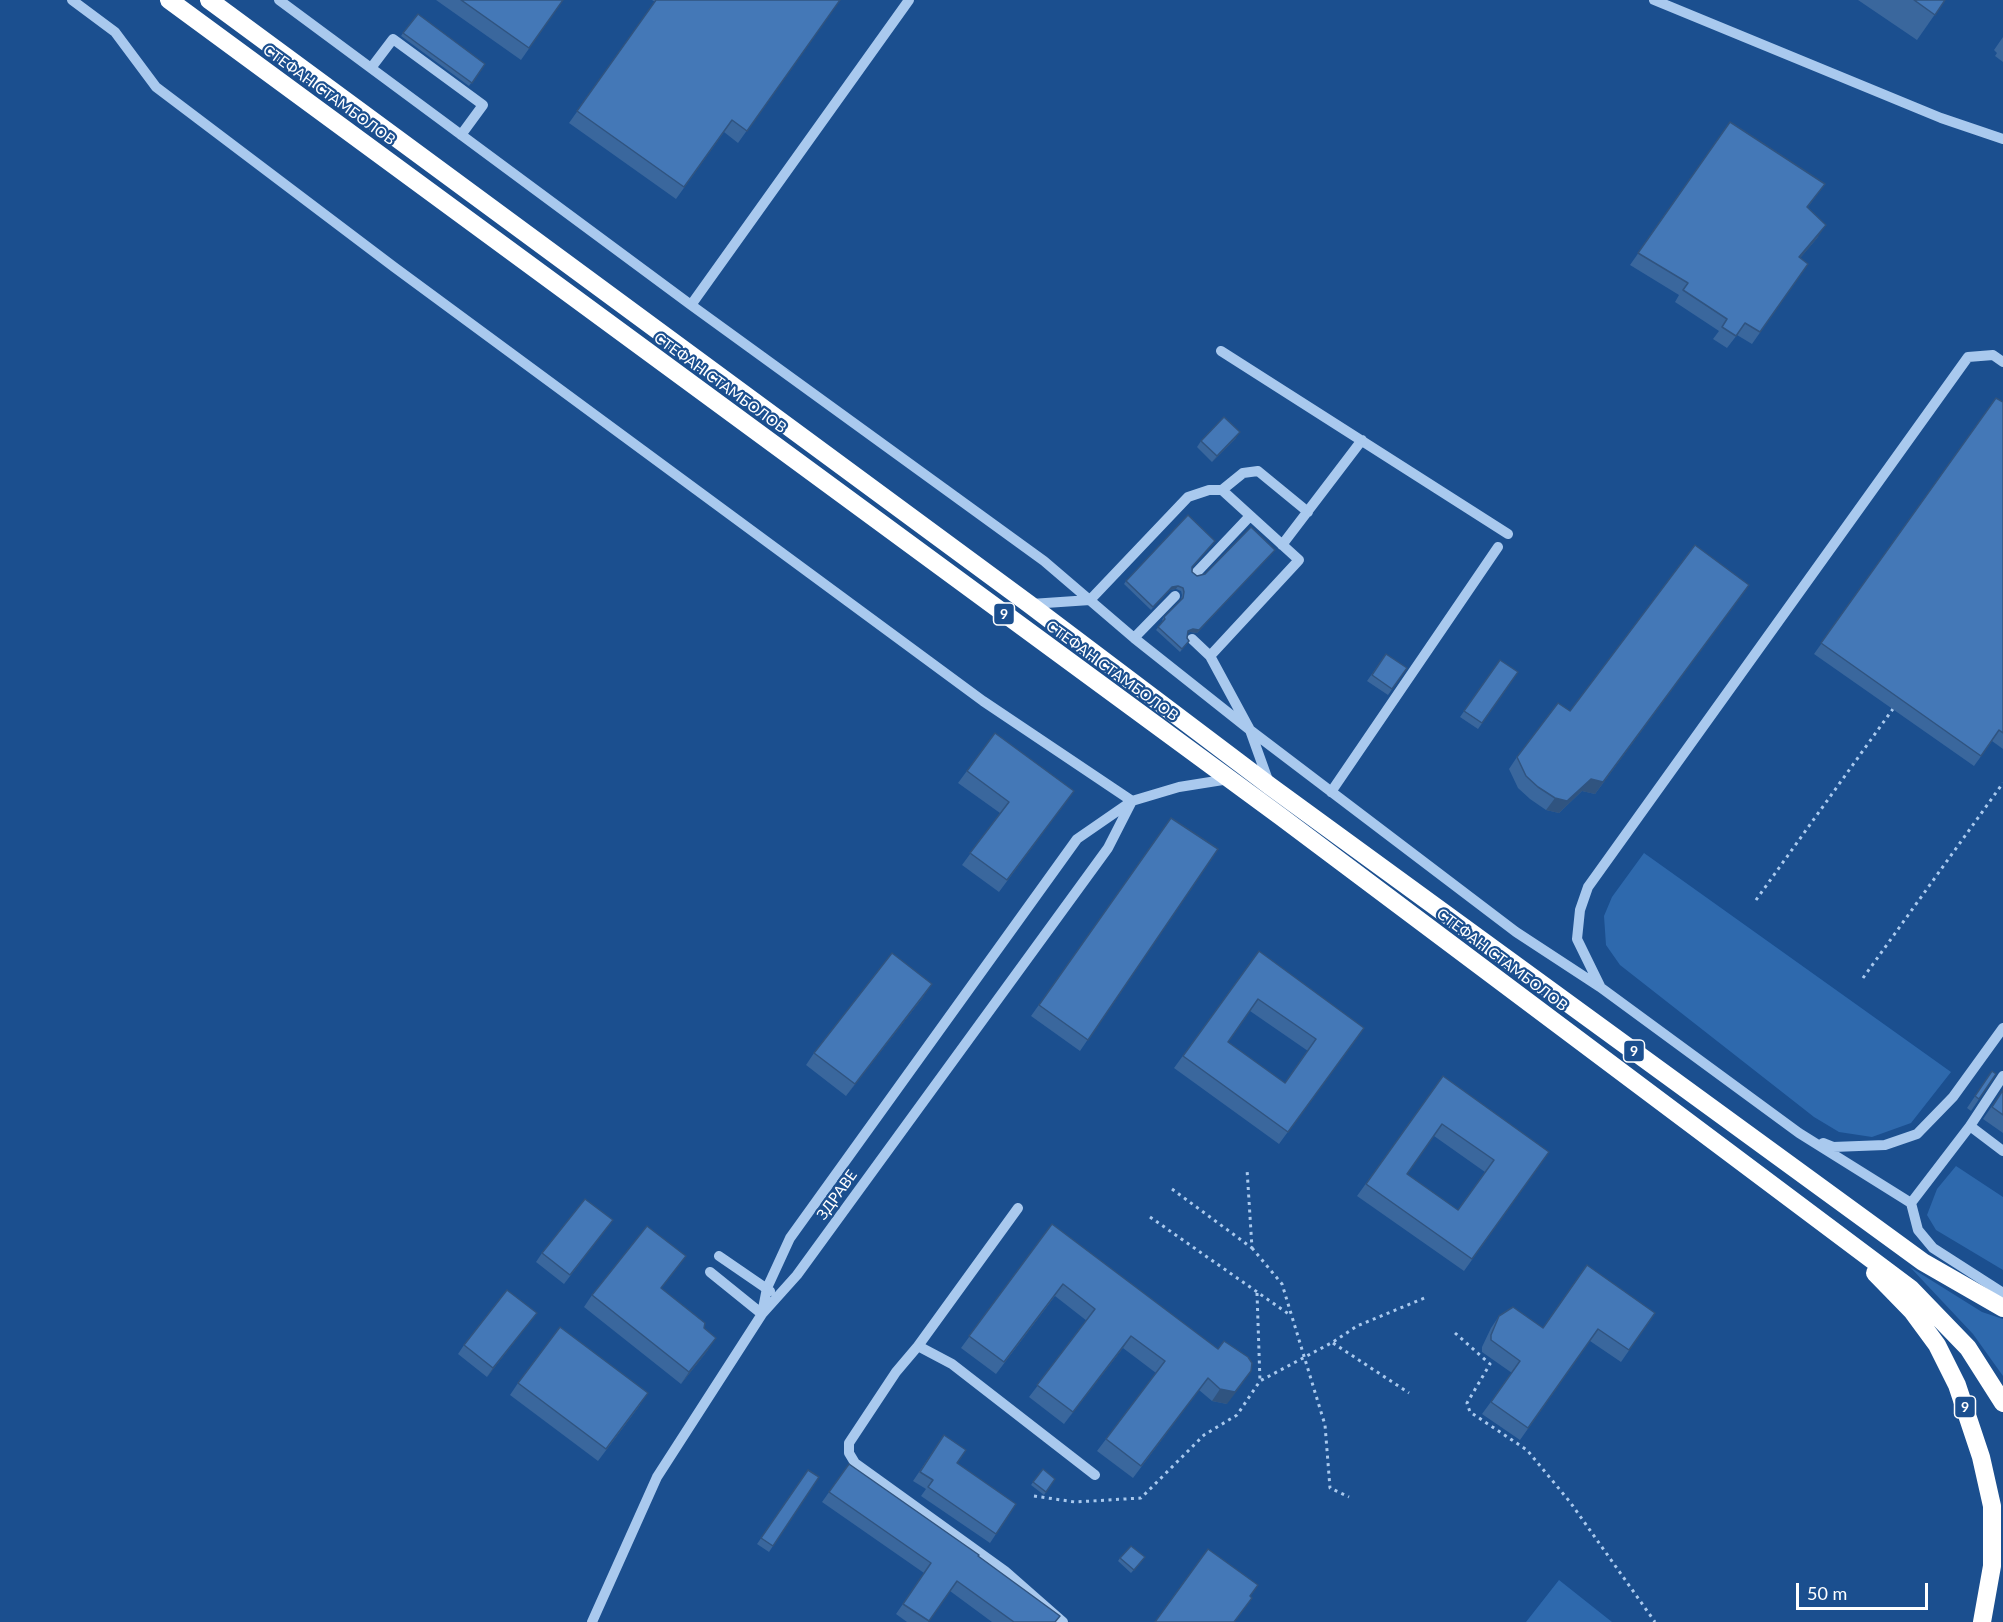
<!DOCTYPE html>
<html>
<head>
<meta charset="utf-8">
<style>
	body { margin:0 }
	#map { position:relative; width:2003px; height:1622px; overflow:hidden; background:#1b4f8f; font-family:Lato,sans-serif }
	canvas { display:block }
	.scale { position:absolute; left:1796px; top:1583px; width:132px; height:27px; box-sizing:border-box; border:3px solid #fff; border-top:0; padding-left:8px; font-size:18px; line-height:21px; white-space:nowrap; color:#fff; -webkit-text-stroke:4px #1b4f8f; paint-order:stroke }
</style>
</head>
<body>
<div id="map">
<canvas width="2003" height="1622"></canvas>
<div class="scale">50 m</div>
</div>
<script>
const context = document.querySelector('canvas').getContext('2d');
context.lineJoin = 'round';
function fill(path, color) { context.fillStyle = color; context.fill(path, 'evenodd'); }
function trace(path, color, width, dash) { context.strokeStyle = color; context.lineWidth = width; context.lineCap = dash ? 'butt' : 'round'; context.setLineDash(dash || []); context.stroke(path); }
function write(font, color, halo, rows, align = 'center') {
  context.font = font + ' Lato,sans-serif'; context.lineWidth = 4.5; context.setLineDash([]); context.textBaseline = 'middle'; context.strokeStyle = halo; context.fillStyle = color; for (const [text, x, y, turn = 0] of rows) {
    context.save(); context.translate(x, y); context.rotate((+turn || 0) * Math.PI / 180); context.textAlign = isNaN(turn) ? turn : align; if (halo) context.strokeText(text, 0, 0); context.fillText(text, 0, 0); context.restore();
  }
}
fill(new Path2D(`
	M 1644,853 L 1951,1072 L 1911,1123 L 1872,1137 L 1839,1132 L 1814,1117 L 1620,965 L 1606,945 L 1604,916 L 1612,897 Z
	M 1956,1166 L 2003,1197 L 2003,1270 L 1936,1230 L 1927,1215 L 1937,1189 Z
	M 1910,1267 L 1982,1312 L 2003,1319 L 2003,1376 L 1973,1334 Z
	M 1559,1580 L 1612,1622 L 1526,1622 Z`), '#2e69ad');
trace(new Path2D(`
	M 1756,900 L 1895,706
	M 1863,978 L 2003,783
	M 1172,1189 L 1252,1248 L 1247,1169
	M 1150,1217 L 1290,1315
	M 1252,1248 L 1282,1284 L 1325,1425 L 1330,1488 L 1349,1497
	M 1257,1293 L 1260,1381
	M 1455,1333 L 1490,1364 L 1467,1403 L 1470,1412 L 1527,1450 L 1570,1502 L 1655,1622
	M 1333,1343 L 1409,1393
	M 1034,1496 L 1075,1502 L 1141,1498 L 1204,1435 L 1237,1415 L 1260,1381 L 1333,1342 L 1357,1326 L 1427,1297`), '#a9c9ee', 3, [3, 4.5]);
trace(new Path2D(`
	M 72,0 L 115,32 L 156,87 L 394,267 L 983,701 L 1132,801
	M 279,0 L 691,305 L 1044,561 L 1134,638 L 1250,730 L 1516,932 L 1600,987 L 1799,1133 L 1911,1203 L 1918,1230 L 1933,1248 L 2003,1293
	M 1654,0 L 1941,118 L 2003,139
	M 371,68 L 393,39 L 483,105 L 461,135
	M 691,305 L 909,0
	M 1221,351 L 1508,534
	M 1222,490 L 1243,473 L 1258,471 L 1308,512
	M 1282,545 L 1362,440
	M 1197,572 L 1250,516
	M 1031,604 L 1090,600 L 1188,497 L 1209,490 L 1222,490 L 1299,560 L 1210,656 L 1250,730 L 1269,783
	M 1134,638 L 1175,596
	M 1192,639 L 1210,656
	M 1331,792 L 1498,547
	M 1600,986 L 1577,939 L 1580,910 L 1588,887 L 1968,357 L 1993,355 L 2003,362
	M 1970,1126 L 2003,1076
	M 1823,1143 L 1833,1147 L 1885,1145 L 1917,1134 L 1953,1097 L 2003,1028
	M 1911,1203 L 1970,1126 L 2003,1151
	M 1018,1208 L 918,1346 L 896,1372 L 849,1443 L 849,1453 L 855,1463 L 1005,1571 L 1063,1622
	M 719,1256 L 770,1291
	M 710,1272 L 762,1314
	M 762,1314 L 767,1288 L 790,1238 L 1077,839 L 1132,801 L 1179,787 L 1229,779
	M 918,1346 L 952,1364 L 1095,1475
	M 592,1622 L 657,1477 L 762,1314 L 797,1275 L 1108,848 L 1132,801`), '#a9c9ee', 10);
trace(new Path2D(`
	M 169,0 L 1280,816 L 1911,1289 L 1968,1348 L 2003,1403
	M 209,0 L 1029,604 L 1270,786 L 1923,1262 L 2003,1308
	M 1875,1273 L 1912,1311 L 1937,1345 L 1957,1385 L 1981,1457 L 1992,1506 L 1992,1566 L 1982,1622`), '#fff', 18);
fill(new Path2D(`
	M 436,0 L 563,0 L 521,60 Z
	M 652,0 L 840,0 L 738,143 L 724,132 L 676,199 L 569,123 L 655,2 Z
	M 1858,0 L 1945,0 L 1917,40 Z
	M 403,33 L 485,64 L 469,86 L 401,36 Z
	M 2003,37 L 2003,62 L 1995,56 L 1997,53 L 1994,50 Z
	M 1730,122 L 1825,184 L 1807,208 L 1818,237 L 1800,258 L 1808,264 L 1752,344 L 1737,335 L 1727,348 L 1713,339 L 1719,331 L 1675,302 L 1679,295 L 1630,265 Z
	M 1996,398 L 2003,402 L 2003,749 L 1992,741 L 1974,766 L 1814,654 Z
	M 1236,438 L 1212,462 L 1197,447 L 1201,441 Z
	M 1213,544 L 1192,567 L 1192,572 L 1197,576 L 1275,550 L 1197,633 L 1190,632 L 1188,633 L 1187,638 L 1189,641 L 1180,652 L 1156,630 L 1163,621 L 1162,620 L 1164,617 L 1181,600 L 1182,595 L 1181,591 L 1176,589 L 1170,590 L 1151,610 L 1124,584 L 1126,581 Z
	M 1740,597 L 1595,794 L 1582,791 L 1559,813 L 1546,810 L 1530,799 L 1518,788 L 1509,769 L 1517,757 L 1570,711 Z
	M 1386,654 L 1407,668 L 1388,695 L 1367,681 Z
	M 1500,660 L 1518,672 L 1478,729 L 1460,717 Z
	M 995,733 L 1065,803 L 999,892 L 962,865 L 1000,813 L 958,783 Z
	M 1171,818 L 1218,849 L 1080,1051 L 1031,1016 Z
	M 1259,951 L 1364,1028 L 1279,1144 L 1174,1068 ZM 1250,1011 L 1308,1051 L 1285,1083 L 1228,1042 Z
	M 924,996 L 846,1096 L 806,1065 L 814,1053 Z
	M 1992,1071 L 1996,1074 L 1971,1111 L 1967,1108 Z
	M 1443,1076 L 1549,1152 L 1464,1271 L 1357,1196 ZM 1434,1136 L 1485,1172 L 1458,1210 L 1407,1174 Z
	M 2003,1090 L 2003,1133 L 1983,1119 Z
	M 1052,1224 L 1218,1349 L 1227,1404 L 1212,1401 L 1199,1390 L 1133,1478 L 1097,1451 L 1156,1373 L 1123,1348 L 1064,1424 L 1029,1397 L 1087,1321 L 1055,1296 L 996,1374 L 961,1348 Z
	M 606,1229 L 564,1284 L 536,1262 L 542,1253 Z
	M 677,1268 L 661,1288 L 704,1328 L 708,1350 L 681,1384 L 584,1307 L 592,1295 Z
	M 1655,1313 L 1621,1362 L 1590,1341 L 1520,1440 L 1482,1414 L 1512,1373 L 1482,1352 L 1482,1347 L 1491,1328 L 1499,1316 L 1543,1328 Z
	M 530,1322 L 487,1377 L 458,1354 L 464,1345 Z
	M 518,1383 L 640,1405 L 598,1461 L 510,1395 Z
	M 944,1435 L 957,1463 L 1016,1504 L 990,1543 L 921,1496 L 926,1489 L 913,1481 Z
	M 849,1464 L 1055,1622 L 992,1622 L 950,1591 L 928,1622 L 907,1622 L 896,1614 L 924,1573 L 822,1502 Z
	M 1043,1469 L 1055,1479 L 1044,1495 L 1031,1485 Z
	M 808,1470 L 819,1477 L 769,1552 L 757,1544 Z
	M 1120,1558 L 1143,1560 L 1131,1573 L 1118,1561 Z`), '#3a679d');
fill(new Path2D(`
	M 1826,225 L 1818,237 L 1791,269 L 1799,257 Z
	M 1240,432 L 1236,438 L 1212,462 L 1217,456 Z
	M 1275,550 L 1197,633 L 1190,632 L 1186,634 Z
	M 1178,586 L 1176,589 L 1170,590 L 1151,610 L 1172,587 Z
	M 1740,597 L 1595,794 L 1582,791 L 1559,813 L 1546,810 L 1555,798 Z
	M 932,984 L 924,996 L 846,1096 L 855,1084 Z
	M 537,1313 L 530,1322 L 487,1377 L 493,1368 Z
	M 1131,1336 L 1123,1348 L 1064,1424 L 1073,1412 Z
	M 716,1338 L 708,1350 L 681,1384 L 689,1372 Z
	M 1243,1383 L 1227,1404 L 1212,1401 L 1220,1389 Z`), '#305480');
const building = new Path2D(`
	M 461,0 L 563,0 L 529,48 Z
	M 656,0 L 840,0 L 747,131 L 732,120 L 684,187 L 577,111 Z
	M 1914,0 L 1945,0 L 1935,15 Z
	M 418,14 L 485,64 L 472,83 L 403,33 Z
	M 1730,122 L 1825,184 L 1807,207 L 1826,225 L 1799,257 L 1808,264 L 1760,332 L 1745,323 L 1736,336 L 1722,327 L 1727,319 L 1683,290 L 1688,283 L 1638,253 Z
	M 1996,398 L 2003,402 L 2003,733 L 1999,730 L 1981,756 L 1821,643 Z
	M 1224,417 L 1240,432 L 1217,456 L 1201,441 Z
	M 1188,515 L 1215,541 L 1192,567 L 1192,572 L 1197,576 L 1205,574 L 1251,527 L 1275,550 L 1199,630 L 1193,629 L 1188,631 L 1187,638 L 1189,641 L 1182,649 L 1158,627 L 1165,619 L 1164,617 L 1183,598 L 1184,592 L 1183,588 L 1178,586 L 1172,587 L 1153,607 L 1126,581 Z
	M 1695,545 L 1749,585 L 1603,782 L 1591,779 L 1567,801 L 1555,798 L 1538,787 L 1526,776 L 1517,757 L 1558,703 L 1570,711 Z
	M 1386,654 L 1407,668 L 1392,689 L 1372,675 Z
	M 1500,660 L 1518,672 L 1482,723 L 1464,711 Z
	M 995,733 L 1074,791 L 1007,880 L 970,853 L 1009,802 L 967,771 Z
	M 1171,818 L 1218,849 L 1088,1040 L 1039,1005 Z
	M 1259,951 L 1364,1028 L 1288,1132 L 1183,1056 ZM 1258,999 L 1316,1039 L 1285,1083 L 1228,1042 Z
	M 892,953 L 932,984 L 855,1084 L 814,1053 Z
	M 1992,1071 L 1996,1074 L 1979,1099 L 1975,1096 Z
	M 1443,1076 L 1549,1152 L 1472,1259 L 1366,1184 ZM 1442,1124 L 1494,1160 L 1458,1210 L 1407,1174 Z
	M 2003,1090 L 2003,1115 L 1992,1107 Z
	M 585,1199 L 613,1220 L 570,1275 L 542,1253 Z
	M 1052,1224 L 1218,1349 L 1224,1341 L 1248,1357 L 1252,1363 L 1251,1371 L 1235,1392 L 1220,1389 L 1208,1378 L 1141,1466 L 1106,1439 L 1165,1361 L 1131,1336 L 1073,1412 L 1037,1385 L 1095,1309 L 1063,1284 L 1004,1362 L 969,1336 Z
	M 647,1226 L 686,1256 L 661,1288 L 705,1323 L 704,1328 L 716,1338 L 689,1372 L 592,1295 Z
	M 1587,1265 L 1655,1313 L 1629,1350 L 1598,1329 L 1528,1428 L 1491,1402 L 1520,1361 L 1491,1340 L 1491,1335 L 1499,1316 L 1513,1307 L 1543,1328 Z
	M 507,1290 L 537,1313 L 493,1368 L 464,1345 Z
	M 560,1327 L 648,1393 L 606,1449 L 518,1383 Z
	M 944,1435 L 966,1450 L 957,1463 L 1016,1504 L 996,1534 L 928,1487 L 933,1480 L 920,1472 Z
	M 849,1464 L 979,1555 L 978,1556 L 1060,1616 L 1055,1622 L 1014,1622 L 957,1581 L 929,1621 L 903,1604 L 931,1563 L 829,1492 Z
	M 1043,1469 L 1055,1479 L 1046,1492 L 1033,1482 Z
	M 808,1470 L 819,1477 L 773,1546 L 761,1538 Z
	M 1131,1546 L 1145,1557 L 1134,1570 L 1120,1558 Z
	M 1208,1549 L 1258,1585 L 1250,1596 L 1252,1598 L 1234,1622 L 1155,1622 Z`);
fill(building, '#4478b7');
trace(building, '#305480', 1.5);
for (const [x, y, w] of [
	[1004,614,21],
	[1634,1051,21],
	[1965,1407,21]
]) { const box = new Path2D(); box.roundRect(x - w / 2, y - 11, w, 22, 4.5); context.fillStyle = '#1b4f8f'; context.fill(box); trace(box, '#fff', 1.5); }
write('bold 14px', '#fff', null, [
	["9",1004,614],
	["9",1634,1051],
	["9",1965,1407]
]);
write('15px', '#fff', '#1b4f8f', [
	["СТЕФАН СТАМБОЛОВ",329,95,36],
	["СТЕФАН СТАМБОЛОВ",720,383,36],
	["СТЕФАН СТАМБОЛОВ",1112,671,36],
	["СТЕФАН СТАМБОЛОВ",1502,960,37],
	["ЗДРАВЕ",837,1195,-54]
]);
</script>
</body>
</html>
